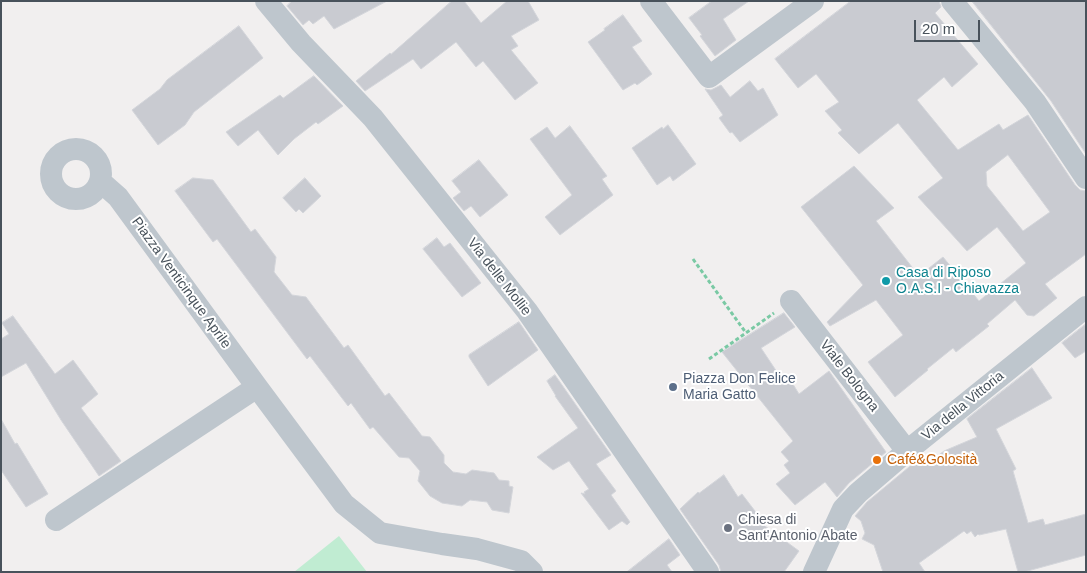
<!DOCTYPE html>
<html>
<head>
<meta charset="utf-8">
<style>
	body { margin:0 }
	#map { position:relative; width:1087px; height:573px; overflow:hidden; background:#f1efef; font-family:Arial,sans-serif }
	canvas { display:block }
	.frame { position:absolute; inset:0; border:2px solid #48525b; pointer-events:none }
	.scale { position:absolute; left:914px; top:20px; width:66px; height:22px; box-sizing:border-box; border:2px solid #48525b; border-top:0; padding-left:6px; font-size:15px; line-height:18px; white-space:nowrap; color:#48525b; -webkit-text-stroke:4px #fff; paint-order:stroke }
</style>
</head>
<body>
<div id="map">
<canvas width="1087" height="573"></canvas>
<div class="frame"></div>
<div class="scale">20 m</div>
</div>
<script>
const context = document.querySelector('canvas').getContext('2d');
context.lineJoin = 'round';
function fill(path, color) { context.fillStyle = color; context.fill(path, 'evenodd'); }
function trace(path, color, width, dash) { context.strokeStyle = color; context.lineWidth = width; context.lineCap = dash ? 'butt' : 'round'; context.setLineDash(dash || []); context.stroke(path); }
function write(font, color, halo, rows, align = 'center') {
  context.font = font + ' Arial,sans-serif'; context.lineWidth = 4; context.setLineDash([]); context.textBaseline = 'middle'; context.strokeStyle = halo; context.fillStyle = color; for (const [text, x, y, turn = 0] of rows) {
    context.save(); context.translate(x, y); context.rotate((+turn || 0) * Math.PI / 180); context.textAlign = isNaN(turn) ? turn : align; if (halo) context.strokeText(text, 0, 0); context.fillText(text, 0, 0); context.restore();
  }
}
fill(new Path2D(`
	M 339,536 L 367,572 L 294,572 Z`), '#c0ecd2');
const building = new Path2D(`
	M 292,1 L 387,1 L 334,29 L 324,16 L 313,24 L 309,20 L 303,25 L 287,6 Z
	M 452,1 L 464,1 L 481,23 L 507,1 L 528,1 L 539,20 L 511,36 L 518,46 L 511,50 L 538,83 L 515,100 L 483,61 L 476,67 L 456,42 L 421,69 L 413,59 L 365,91 L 356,81 L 390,53 L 391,54 Z
	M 712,1 L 749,1 L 723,19 L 736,40 L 715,56 L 700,36 L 702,35 L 689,18 Z
	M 851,1 L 939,1 L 941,7 L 935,13 L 978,64 L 952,87 L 944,77 L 917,100 L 958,150 L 999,124 L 1003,130 L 1028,115 L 1075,185 L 1080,190 L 1086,191 L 1086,254 L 1045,284 L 1057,298 L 1034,316 L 1027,315 L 1015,300 L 987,324 L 989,326 L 956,352 L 953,348 L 927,369 L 928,370 L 895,397 L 868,362 L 903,335 L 876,300 L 830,326 L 827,322 L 863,285 L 801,207 L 854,166 L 894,208 L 876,221 L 919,276 L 943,257 L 979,301 L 1026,263 L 997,227 L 967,251 L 938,219 L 918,197 L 943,178 L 898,123 L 859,154 L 838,133 L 842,130 L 825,111 L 839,102 L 816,74 L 798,88 L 775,59 ZM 1008,155 L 1050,212 L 1023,231 L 987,186 L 986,172 Z
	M 972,1 L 1086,1 L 1086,154 L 1051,101 Z
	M 623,15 L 642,41 L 632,47 L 652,74 L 637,85 L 635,83 L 623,90 L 588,42 L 605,30 L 604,29 Z
	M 239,26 L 263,58 L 194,112 L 185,125 L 158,145 L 132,110 L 160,89 L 167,80 Z
	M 314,76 L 343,106 L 318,124 L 316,122 L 294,139 L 278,155 L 258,130 L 238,146 L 226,132 L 280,95 L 283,98 Z
	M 750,81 L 758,91 L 763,88 L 778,115 L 740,142 L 732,132 L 730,133 L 719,118 L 723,115 L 705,89 L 711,90 L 721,85 L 730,97 Z
	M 668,125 L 696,164 L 673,181 L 670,176 L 657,185 L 632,148 L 662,127 L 663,129 Z
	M 570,126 L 607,176 L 602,179 L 613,195 L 560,235 L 545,217 L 572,195 L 530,139 L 547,127 L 555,138 Z
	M 479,160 L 508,195 L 480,217 L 471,206 L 464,211 L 453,198 L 461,192 L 452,181 Z
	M 193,178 L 213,180 L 251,232 L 255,229 L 276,257 L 274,272 L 292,295 L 306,297 L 344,348 L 348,345 L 385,396 L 389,393 L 422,436 L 430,437 L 444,455 L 444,463 L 453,472 L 466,474 L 472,470 L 494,473 L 499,480 L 509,481 L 509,486 L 513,487 L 509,513 L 492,510 L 487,502 L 470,500 L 462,506 L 442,503 L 430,496 L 418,481 L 420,471 L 409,458 L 399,457 L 373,427 L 370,429 L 351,403 L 348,406 L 310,356 L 307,359 L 217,239 L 213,242 L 175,191 Z
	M 305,178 L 321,196 L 303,213 L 299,209 L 296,212 L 283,198 Z
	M 437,238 L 444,247 L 450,243 L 481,283 L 462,297 L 423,249 Z
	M 784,313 L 795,327 L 761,348 L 785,384 L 791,381 L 799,394 L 829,371 L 886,452 L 849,483 L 837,497 L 825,482 L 795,505 L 776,484 L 790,473 L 784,465 L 789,461 L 781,452 L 793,441 L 722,352 Z
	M 13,316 L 55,374 L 73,360 L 98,394 L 81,408 L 121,461 L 99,476 L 61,420 L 26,363 L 1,377 L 1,339 L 9,334 L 2,323 Z
	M 519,322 L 538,350 L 488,386 L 469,357 L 469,355 Z
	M 1086,324 L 1086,351 L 1075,358 L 1062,343 Z
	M 1032,368 L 1052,398 L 996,429 L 1016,469 L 1013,471 L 1028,523 L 1043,519 L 1045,525 L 1086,514 L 1086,555 L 1024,572 L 1018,572 L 1006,529 L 979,535 L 978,534 L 975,537 L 971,531 L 967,534 L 964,531 L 919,563 L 925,572 L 883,572 L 874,545 L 862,539 L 865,533 L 861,521 L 855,516 L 867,502 L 921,457 L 927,464 L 944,451 L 977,437 L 967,419 Z
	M 555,375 L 611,455 L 596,464 L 616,491 L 611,495 L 630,522 L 627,525 L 622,521 L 609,530 L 581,493 L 585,494 L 584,492 L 589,489 L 569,461 L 553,470 L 537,457 L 578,428 L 555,396 L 556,396 L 547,381 Z
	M 1,419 L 15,444 L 17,443 L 48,494 L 26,507 L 1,470 Z
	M 724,475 L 738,497 L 742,494 L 758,515 L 754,518 L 799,551 L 784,572 L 721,572 L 719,565 L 680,509 L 698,492 L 699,493 Z
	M 669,539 L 680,555 L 667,565 L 672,572 L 627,572 Z`);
fill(building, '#c9cbd1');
trace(building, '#d3d5da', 1);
trace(new Path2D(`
	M 693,259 L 746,333
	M 709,359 L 774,313`), '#7ac9a4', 3, [4, 2.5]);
trace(new Path2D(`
	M 266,1 L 301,43 L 373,118 L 527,311 L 708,572
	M 651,1 L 709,77 L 813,1
	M 952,1 L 1035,102 L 1086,178
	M51 174a25 25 0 1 1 50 0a25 25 0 1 1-50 0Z
	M 101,182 L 118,197 L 257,387 L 344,504 L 380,533 L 442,544 L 477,549 L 521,561 L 532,572
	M 791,301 L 907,451
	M 56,520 L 257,387
	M 814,572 L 843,509 L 858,493 L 907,451 L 1086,307`), '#bec6cd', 22);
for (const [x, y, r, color] of [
	[886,281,5,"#0f9aa8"],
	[673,387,5,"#5c6f8a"],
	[877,460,5,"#e8710a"],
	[728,528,5,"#6b7280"]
]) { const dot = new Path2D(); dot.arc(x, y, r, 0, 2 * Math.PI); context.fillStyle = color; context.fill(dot); trace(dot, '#fff', 2); }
write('14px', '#0d838f', '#fff', [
	["Casa di Riposo",896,273],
	["O.A.S.I - Chiavazza",896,289]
], 'left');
write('14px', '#48525b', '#fff', [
	["Via delle Mollie",499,277,52],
	["Piazza Venticinque Aprile",181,283,54],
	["Viale Bologna",849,376,52],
	["Via della Vittoria",963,406,-39]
]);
write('14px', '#4e5e75', '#fff', [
	["Piazza Don Felice",683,379],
	["Maria Gatto",683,395]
], 'left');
write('14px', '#c56008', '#fff', [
	["Café&Golosità",887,460]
], 'left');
write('14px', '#5b616d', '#fff', [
	["Chiesa di",738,520],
	["Sant'Antonio Abate",738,536]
], 'left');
</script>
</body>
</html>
